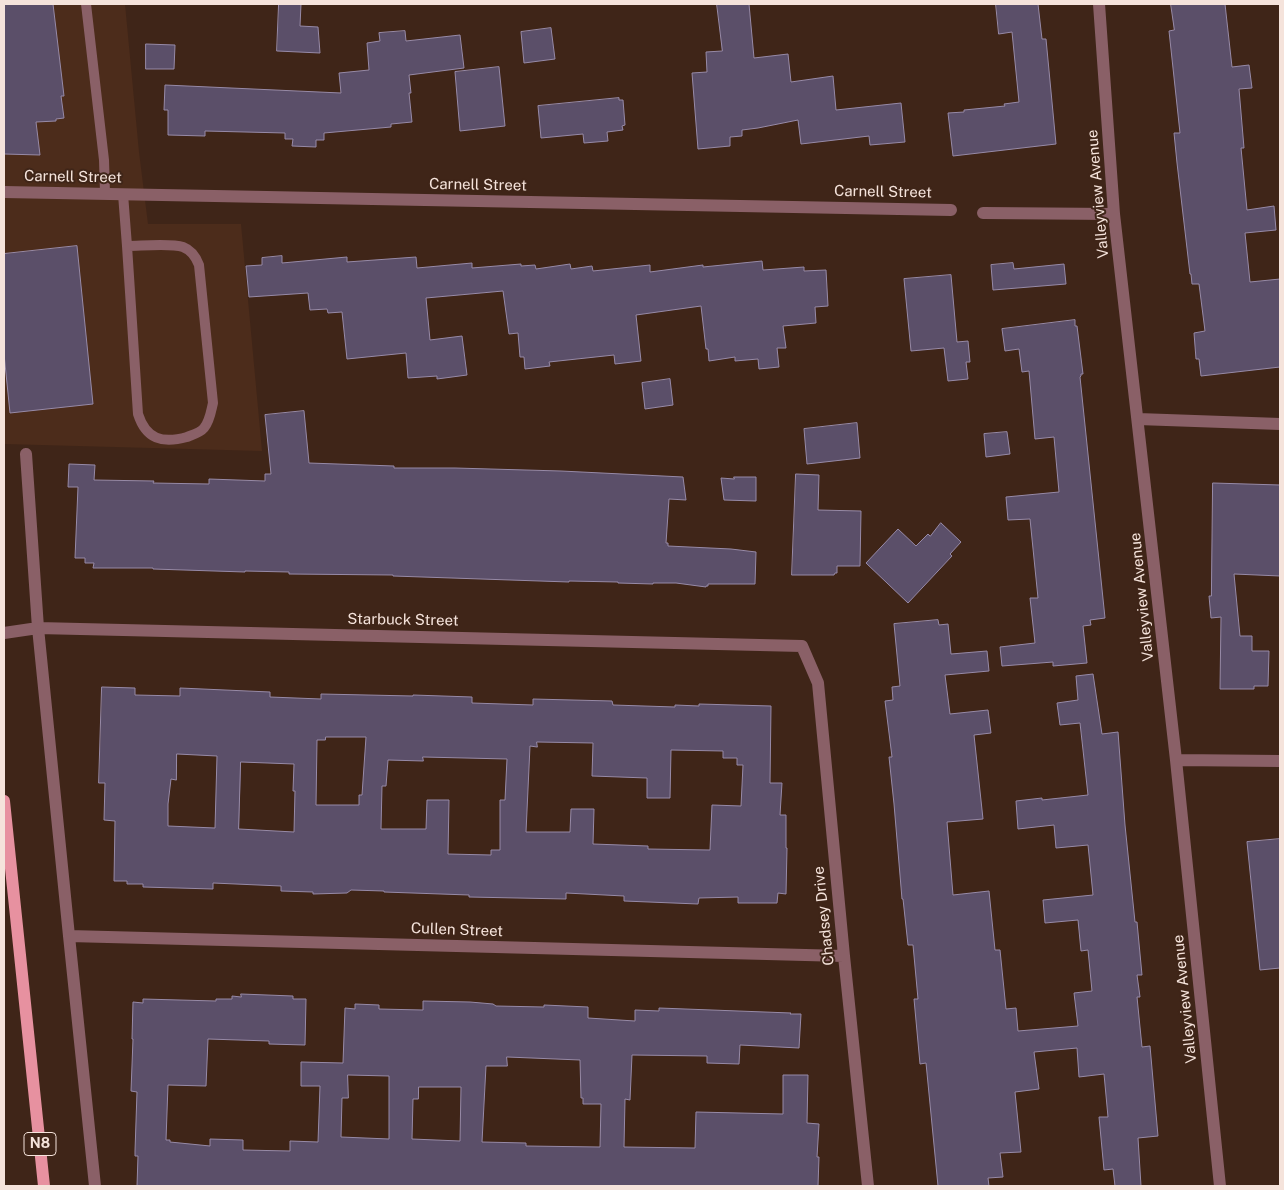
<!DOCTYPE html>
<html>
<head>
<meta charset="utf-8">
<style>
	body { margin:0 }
	#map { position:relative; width:1284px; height:1190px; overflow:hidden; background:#3f2518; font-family:"Public Sans",sans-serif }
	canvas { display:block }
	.frame { position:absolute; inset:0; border:5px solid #f5e3db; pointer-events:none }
</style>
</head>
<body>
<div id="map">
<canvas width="1284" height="1190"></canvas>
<div class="frame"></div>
</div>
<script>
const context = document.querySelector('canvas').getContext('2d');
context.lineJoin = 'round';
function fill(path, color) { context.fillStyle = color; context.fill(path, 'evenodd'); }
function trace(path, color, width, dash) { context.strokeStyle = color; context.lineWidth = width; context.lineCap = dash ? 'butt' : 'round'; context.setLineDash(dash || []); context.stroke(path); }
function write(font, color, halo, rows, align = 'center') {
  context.font = font + ' "Public Sans",sans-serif'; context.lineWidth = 4; context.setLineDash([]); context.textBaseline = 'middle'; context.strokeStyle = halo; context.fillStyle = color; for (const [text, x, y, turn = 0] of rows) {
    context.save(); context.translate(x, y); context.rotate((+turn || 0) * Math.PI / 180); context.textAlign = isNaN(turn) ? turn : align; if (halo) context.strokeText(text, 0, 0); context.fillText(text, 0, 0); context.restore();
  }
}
fill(new Path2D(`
	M 4,4 L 125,4 L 139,152 L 148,224 L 241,224 L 262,451 L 4,444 Z`), '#4c2c1b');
const building = new Path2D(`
	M 4,4 L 53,4 L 64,96 L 61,96 L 64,118 L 56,119 L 56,121 L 36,122 L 40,155 L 4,154 Z
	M 279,4 L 301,4 L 300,26 L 318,27 L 320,53 L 277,51 Z
	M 717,4 L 749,4 L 754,58 L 788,54 L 791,82 L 833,76 L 836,110 L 901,103 L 905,142 L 870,145 L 869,136 L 801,144 L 798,120 L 758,128 L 742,130 L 742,136 L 730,137 L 730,146 L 698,149 L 692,73 L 707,72 L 706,52 L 722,51 Z
	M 996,4 L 1038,4 L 1042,39 L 1046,39 L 1056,144 L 953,156 L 948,113 L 964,112 L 964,110 L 1005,106 L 1004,104 L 1019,102 L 1012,32 L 999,34 Z
	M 1171,4 L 1225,4 L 1232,67 L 1249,65 L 1252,88 L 1239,89 L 1244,148 L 1241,148 L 1247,210 L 1274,206 L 1276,230 L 1245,233 L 1250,282 L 1280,279 L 1280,367 L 1201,376 L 1199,359 L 1196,359 L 1194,333 L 1205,331 L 1199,284 L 1192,284 L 1191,274 L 1190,274 L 1177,163 L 1174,133 L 1180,133 L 1169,31 L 1174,30 Z
	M 551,28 L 555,59 L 524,63 L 521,32 Z
	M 405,31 L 406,41 L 460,35 L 464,68 L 409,75 L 411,93 L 409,93 L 412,122 L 391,124 L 391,127 L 324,133 L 324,140 L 316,140 L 316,147 L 292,146 L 293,139 L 285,139 L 285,133 L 205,131 L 205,136 L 168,135 L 168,110 L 164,110 L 165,85 L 341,93 L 339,73 L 369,70 L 367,43 L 380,41 L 379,33 Z
	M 146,44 L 175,45 L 174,69 L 146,69 Z
	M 499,67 L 505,126 L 460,131 L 455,72 Z
	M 619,98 L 619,100 L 623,100 L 625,125 L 622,126 L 623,130 L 607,132 L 608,141 L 584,143 L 583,134 L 541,138 L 538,106 Z
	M 77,246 L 93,404 L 10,413 L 4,354 L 4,254 Z
	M 282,256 L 282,263 L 347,257 L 347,262 L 416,257 L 417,268 L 472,263 L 472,268 L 521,264 L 521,266 L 535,265 L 536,269 L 570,264 L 571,269 L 592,266 L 593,271 L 650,265 L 650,272 L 703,265 L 703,267 L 762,261 L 763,270 L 804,267 L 804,271 L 826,270 L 828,306 L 815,307 L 816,323 L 783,326 L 786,348 L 777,348 L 779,367 L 759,369 L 758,359 L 735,361 L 735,357 L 709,361 L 708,349 L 706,349 L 701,306 L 636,315 L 641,361 L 615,364 L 614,355 L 549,362 L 550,366 L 525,369 L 524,357 L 520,357 L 518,333 L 509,334 L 503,291 L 426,298 L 430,340 L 462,336 L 467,375 L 437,379 L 437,376 L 408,378 L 406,353 L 347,359 L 342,312 L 328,313 L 327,309 L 310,310 L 308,293 L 249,297 L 246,266 L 262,265 L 262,258 Z
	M 1013,263 L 1014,269 L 1064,264 L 1066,284 L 993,290 L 991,265 Z
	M 951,275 L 957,342 L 968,341 L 970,362 L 966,362 L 968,379 L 948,381 L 944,348 L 911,351 L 904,279 Z
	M 1075,320 L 1075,326 L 1077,326 L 1083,374 L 1081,374 L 1081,376 L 1080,377 L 1105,618 L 1090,620 L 1091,625 L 1083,626 L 1087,663 L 1053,666 L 1053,662 L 1002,666 L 1000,647 L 1035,643 L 1030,598 L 1038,598 L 1030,519 L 1008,520 L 1006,497 L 1059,492 L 1054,437 L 1035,439 L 1029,371 L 1022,372 L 1019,349 L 1005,351 L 1002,329 Z
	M 670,379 L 673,405 L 645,409 L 642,383 Z
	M 304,411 L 309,463 L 394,466 L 394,468 L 455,468 L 561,471 L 683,477 L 686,500 L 669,499 L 666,543 L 668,543 L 668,546 L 731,549 L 756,552 L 755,584 L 708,584 L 708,586 L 706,586 L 706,587 L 676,583 L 653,583 L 653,584 L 618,583 L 618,582 L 569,581 L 569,582 L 393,576 L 393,575 L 289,574 L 289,572 L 245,571 L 245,572 L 153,569 L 153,568 L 93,568 L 94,563 L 85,563 L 85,558 L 75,558 L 78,487 L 68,487 L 69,464 L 95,465 L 94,480 L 154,481 L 153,483 L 209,484 L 209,479 L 265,481 L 265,474 L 271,474 L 265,415 Z
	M 857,423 L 860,458 L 807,464 L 804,429 Z
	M 1007,432 L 1010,454 L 986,457 L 984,434 Z
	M 796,474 L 819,475 L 818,510 L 861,511 L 860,566 L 837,566 L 837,573 L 835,573 L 834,575 L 792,575 Z
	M 734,477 L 756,477 L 756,501 L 724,500 L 721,478 L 734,479 Z
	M 1213,483 L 1280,485 L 1280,576 L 1234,574 L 1240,636 L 1252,636 L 1252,651 L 1269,651 L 1268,686 L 1254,686 L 1254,689 L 1220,689 L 1221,617 L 1211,618 L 1209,596 L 1211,596 Z
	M 941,523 L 961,542 L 950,554 L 952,556 L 908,603 L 866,563 L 898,529 L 916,546 L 928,534 L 930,536 Z
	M 938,620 L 939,625 L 948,624 L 951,654 L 987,651 L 989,671 L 945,675 L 950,714 L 988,710 L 991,733 L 974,735 L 983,819 L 947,822 L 953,895 L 989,891 L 995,950 L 1000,950 L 1006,1009 L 1016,1008 L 1018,1031 L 1078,1026 L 1074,993 L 1092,991 L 1088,950 L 1081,951 L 1078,920 L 1045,923 L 1043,900 L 1093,895 L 1088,845 L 1056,848 L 1054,825 L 1018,829 L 1016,801 L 1042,798 L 1042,800 L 1088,795 L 1080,723 L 1060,725 L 1057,703 L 1078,700 L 1076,676 L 1093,674 L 1102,734 L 1118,732 L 1125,825 L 1135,922 L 1137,922 L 1142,975 L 1137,975 L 1140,997 L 1137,997 L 1142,1047 L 1150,1046 L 1158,1136 L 1138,1138 L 1141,1186 L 1115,1186 L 1113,1169 L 1104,1170 L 1099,1117 L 1108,1117 L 1104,1074 L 1079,1077 L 1077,1048 L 1034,1052 L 1039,1089 L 1015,1092 L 1021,1152 L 1000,1153 L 1003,1177 L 988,1178 L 989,1186 L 938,1186 L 926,1063 L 920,1064 L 914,999 L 918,999 L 913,945 L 908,945 L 903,899 L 902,899 L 894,804 L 889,757 L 892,757 L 885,701 L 893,700 L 892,687 L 900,686 L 894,624 Z
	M 102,687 L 135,688 L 135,695 L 180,696 L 180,688 L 270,692 L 270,697 L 321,699 L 321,694 L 413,696 L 413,695 L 472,697 L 472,703 L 533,705 L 533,699 L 612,701 L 613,705 L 675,707 L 675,705 L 699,706 L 699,704 L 771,706 L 770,783 L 782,783 L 780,815 L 786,815 L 786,848 L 787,848 L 786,894 L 778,893 L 777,903 L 738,903 L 738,897 L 699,898 L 698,904 L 624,901 L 624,896 L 566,893 L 566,899 L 469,897 L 469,895 L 384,892 L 384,891 L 351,890 L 347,893 L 313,894 L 313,892 L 281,891 L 281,886 L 213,883 L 213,889 L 143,887 L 143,884 L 127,884 L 127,881 L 114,881 L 115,821 L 104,820 L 105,783 L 99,783 ZM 326,737 L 366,737 L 362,795 L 359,795 L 359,805 L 316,805 L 317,740 L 325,740 ZM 537,742 L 593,743 L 592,776 L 647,778 L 647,798 L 670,798 L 671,750 L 723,751 L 723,758 L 737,758 L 737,765 L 743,765 L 741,806 L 712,805 L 710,850 L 648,849 L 648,846 L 593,844 L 594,809 L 571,809 L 570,832 L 526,832 L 530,746 L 537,747 ZM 177,754 L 217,756 L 215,828 L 168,826 L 168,804 L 171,779 L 176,780 ZM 423,757 L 507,759 L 505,800 L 500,800 L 500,850 L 491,850 L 491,855 L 448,854 L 449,800 L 427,800 L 426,829 L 381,829 L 382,786 L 386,786 L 388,760 L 423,761 ZM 241,762 L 294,764 L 293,791 L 295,791 L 294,832 L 239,829 Z
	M 1280,839 L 1280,968 L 1260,970 L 1247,842 Z
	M 241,994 L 293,996 L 293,999 L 306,999 L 305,1045 L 269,1044 L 269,1041 L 208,1039 L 206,1086 L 168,1085 L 166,1140 L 170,1140 L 170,1142 L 210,1146 L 210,1139 L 243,1140 L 243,1150 L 290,1151 L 290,1141 L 318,1142 L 320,1086 L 301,1086 L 301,1062 L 343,1063 L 345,1008 L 355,1009 L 355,1004 L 379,1005 L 379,1009 L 423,1010 L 423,1001 L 470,1002 L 493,1004 L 496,1006 L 544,1007 L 544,1005 L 588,1007 L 588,1018 L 635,1021 L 635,1010 L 659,1011 L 659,1008 L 791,1013 L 790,1014 L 801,1014 L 799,1048 L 740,1045 L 739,1064 L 707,1063 L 707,1056 L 632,1055 L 630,1100 L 625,1099 L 624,1147 L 695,1148 L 696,1112 L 783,1114 L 783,1075 L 808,1075 L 807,1123 L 819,1124 L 817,1157 L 819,1157 L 818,1186 L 137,1186 L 138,1156 L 135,1156 L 135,1151 L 137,1092 L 131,1091 L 133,1039 L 132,1039 L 133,1002 L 143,1003 L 143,999 L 216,1001 L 216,999 L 232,999 L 232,996 L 241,997 ZM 507,1057 L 580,1060 L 581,1098 L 583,1098 L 583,1104 L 601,1104 L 600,1147 L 526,1146 L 526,1143 L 482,1142 L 486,1066 L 507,1066 ZM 348,1075 L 389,1076 L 389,1139 L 341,1137 L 342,1098 L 348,1098 ZM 419,1087 L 461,1087 L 460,1141 L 412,1139 L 413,1099 L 418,1099 Z`);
fill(building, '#5b4f69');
trace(building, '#978aa7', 1);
trace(new Path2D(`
	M 86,4 L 104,160 L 105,193
	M 123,194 L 127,246 L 138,414 C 146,439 162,444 187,437 C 192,435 200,433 204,428 C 210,421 211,411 213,403 L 199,265 C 196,257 191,250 183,247 C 171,243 141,246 127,246`), '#8a6067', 10);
trace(new Path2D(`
	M 1099,4 L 1114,214 L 1176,760 L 1220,1186
	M 4,192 L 951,210
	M 983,213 L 1114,214
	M 1138,419 L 1280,424
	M 26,454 L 38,628 L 69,936 L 95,1186
	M 4,633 L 38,628 L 802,646 L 818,683 L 844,956 L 868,1186
	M 1176,760 L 1280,761
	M 69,936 L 844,956`), '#8a6067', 12);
trace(new Path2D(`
	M 4,801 L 44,1186`), '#e791a0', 12);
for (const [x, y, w] of [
	[40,1144,32]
]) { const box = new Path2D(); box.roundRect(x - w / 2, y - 11.5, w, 23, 4); context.fillStyle = '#3f2518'; context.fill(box); trace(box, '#f5e3db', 1); }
write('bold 14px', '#f5e3db', null, [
	["N8",40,1144]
]);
write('15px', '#f5e3db', '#3f2518', [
	["Carnell Street",73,177,1],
	["Carnell Street",478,185,1],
	["Carnell Street",883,192,1],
	["Valleyview Avenue",1098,194,-95],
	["Valleyview Avenue",1142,597,-96],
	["Starbuck Street",403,620,1],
	["Chadsey Drive",824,916,-96],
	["Cullen Street",457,930,2],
	["Valleyview Avenue",1185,999,-96]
]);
</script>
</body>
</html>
